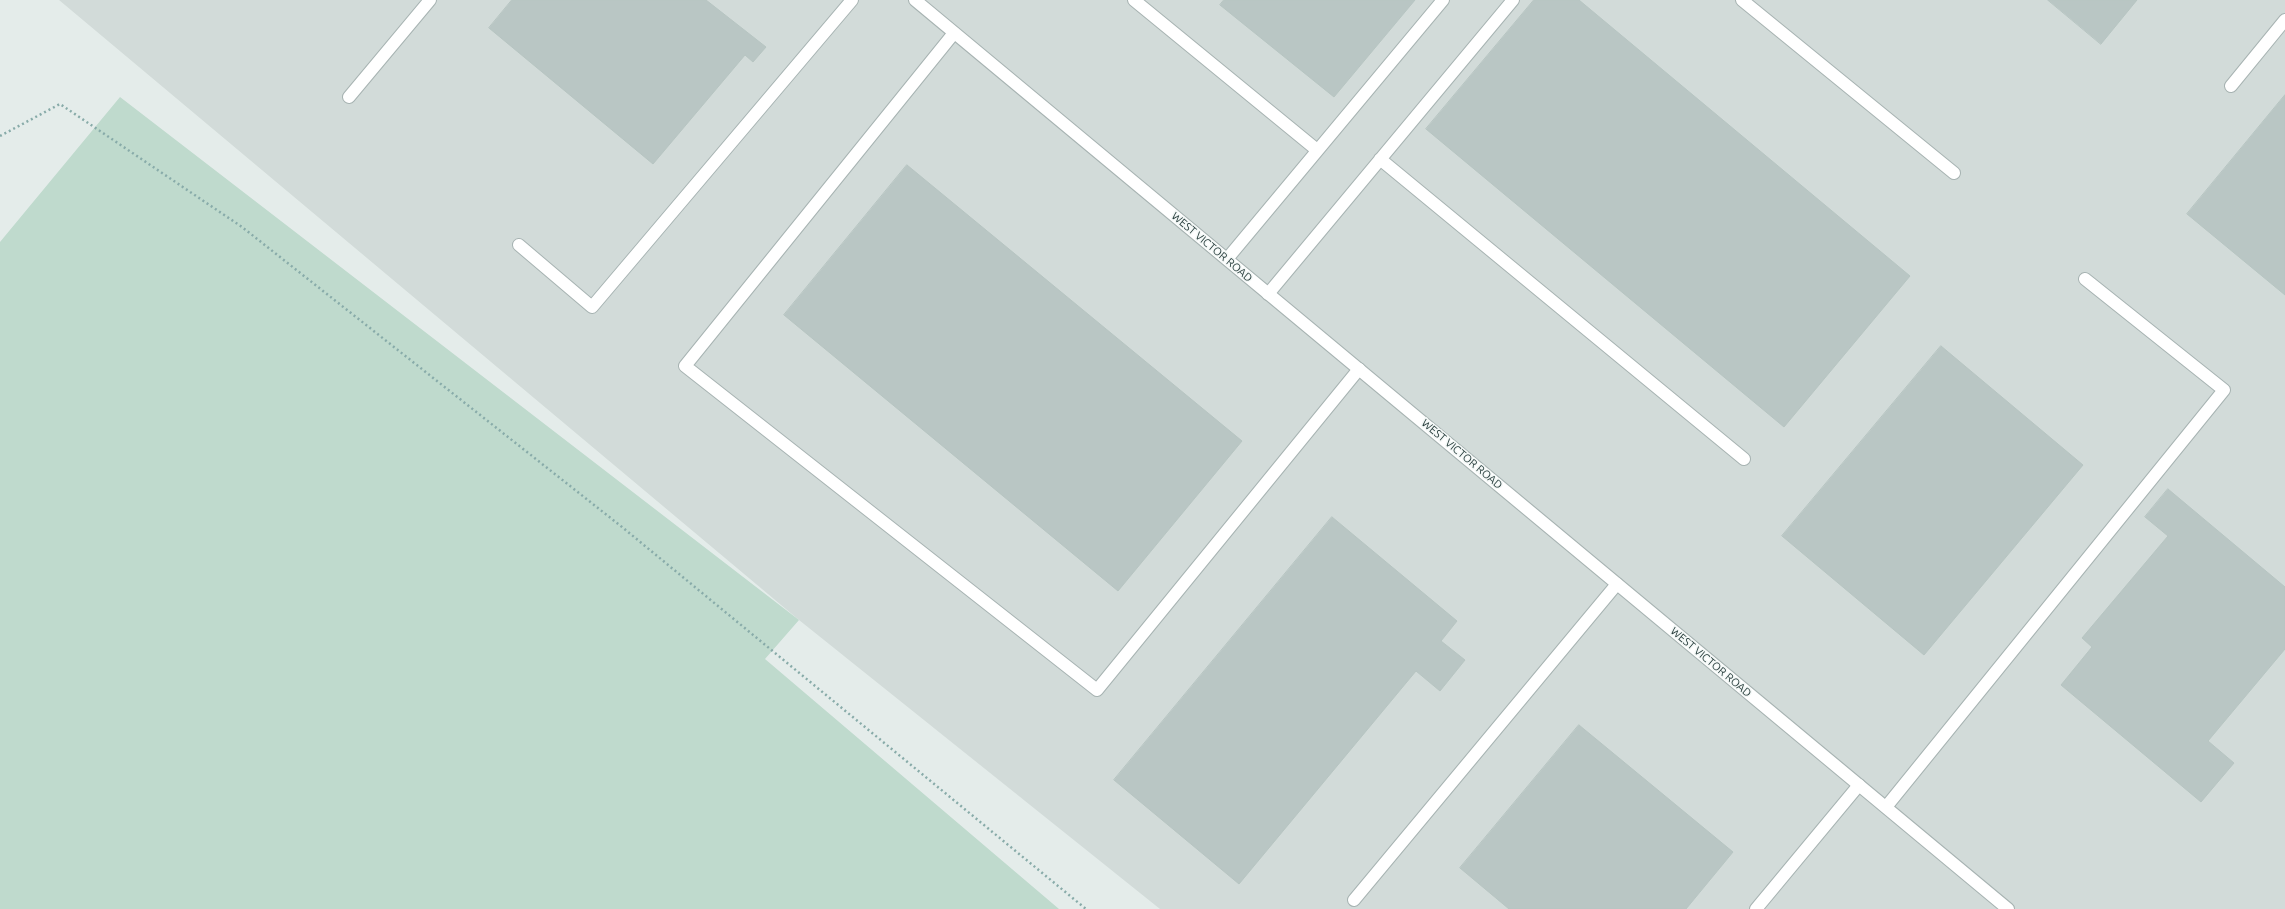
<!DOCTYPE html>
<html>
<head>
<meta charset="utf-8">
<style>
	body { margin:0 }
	canvas { display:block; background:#e4ecea }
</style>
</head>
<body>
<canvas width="2285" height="909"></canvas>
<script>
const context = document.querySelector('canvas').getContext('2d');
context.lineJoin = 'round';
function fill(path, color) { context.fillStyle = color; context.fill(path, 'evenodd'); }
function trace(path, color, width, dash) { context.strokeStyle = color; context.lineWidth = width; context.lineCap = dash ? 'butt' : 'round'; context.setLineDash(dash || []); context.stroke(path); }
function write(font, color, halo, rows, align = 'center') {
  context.font = font + ' Ubuntu,sans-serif'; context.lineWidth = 3; context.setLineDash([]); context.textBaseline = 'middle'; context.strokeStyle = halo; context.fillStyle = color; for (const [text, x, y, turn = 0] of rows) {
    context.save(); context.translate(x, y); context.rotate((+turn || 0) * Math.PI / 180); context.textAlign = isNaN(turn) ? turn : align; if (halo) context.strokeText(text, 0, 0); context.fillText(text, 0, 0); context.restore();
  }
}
fill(new Path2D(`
	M 59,0 L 2285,0 L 2285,909 L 1160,909 L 799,620 Z`), '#d2dbd9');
fill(new Path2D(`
	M 120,97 L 799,620 L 765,659 L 1059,909 L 0,909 L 0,242 Z`), '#bfdacd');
const building = new Path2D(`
	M 512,0 L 706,0 L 766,47 L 753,62 L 745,55 L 653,164 L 489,28 Z
	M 1224,0 L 1415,0 L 1334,97 L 1220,5 Z
	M 1534,0 L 1579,0 L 1910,276 L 1784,427 L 1426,129 Z
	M 2048,0 L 2137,0 L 2101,44 Z
	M 2285,95 L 2285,295 L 2187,214 Z
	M 907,165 L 1242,441 L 1118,591 L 784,315 Z
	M 1941,346 L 2083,465 L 1924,655 L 1782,536 Z
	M 2168,489 L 2285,587 L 2285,649 L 2208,741 L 2234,763 L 2201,802 L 2061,685 L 2092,647 L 2082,638 L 2168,536 L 2145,517 Z
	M 1332,517 L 1457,621 L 1441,641 L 1465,660 L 1440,691 L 1416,671 L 1239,884 L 1114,780 Z
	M 1579,725 L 1733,852 L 1686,909 L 1509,909 L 1460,868 Z`);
fill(building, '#b9c6c4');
trace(building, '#b7c5c2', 1);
const lane = new Path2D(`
	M 1134,0 L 1317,150
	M 1742,0 L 1954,173
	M 954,33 L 685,366 L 1097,690 L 1359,369
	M 2231,86 L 2285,20
	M 349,97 L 430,0
	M 1380,159 L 1744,459
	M 519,245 L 592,307 L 852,0
	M 1227,259 L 1443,0
	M 1268,294 L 1513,0
	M 1886,807 L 2224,390 L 2085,279
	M 1354,900 L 1617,584
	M 1756,909 L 1859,785`);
const street = new Path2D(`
	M 915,0 L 2008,909`);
trace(lane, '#a7b3b2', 14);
trace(street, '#a7b3b2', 14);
trace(new Path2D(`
	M 0,136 L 60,104 L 242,227 L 622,527 L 1086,909`), '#88aba9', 2.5, [2, 3]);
trace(lane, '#fff', 12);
trace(street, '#fff', 12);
write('11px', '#253b3a', '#f4f8f7', [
	["WEST VICTOR ROAD",1212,247,40],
	["WEST VICTOR ROAD",1462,454,40],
	["WEST VICTOR ROAD",1711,662,40]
]);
</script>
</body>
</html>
